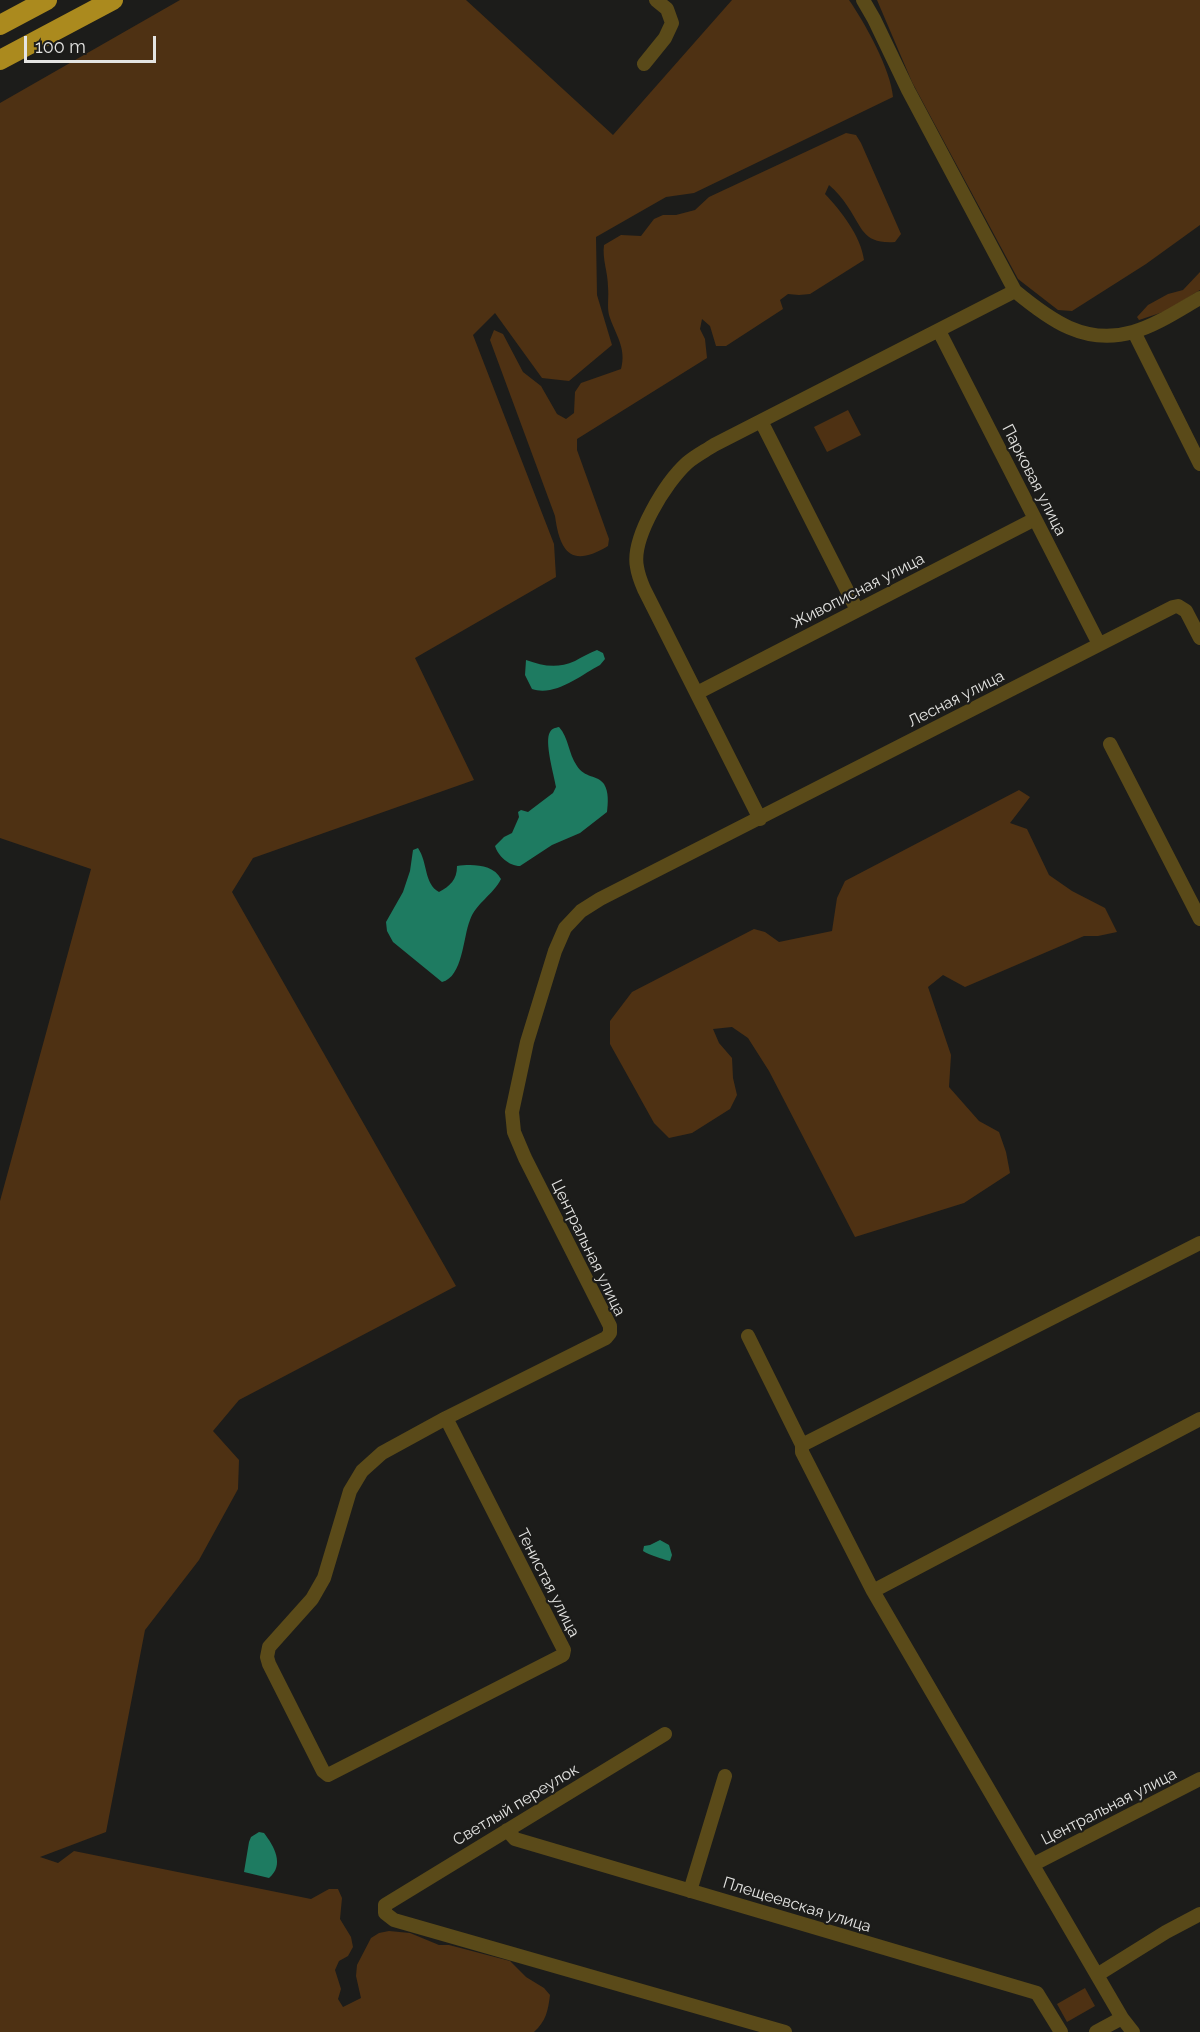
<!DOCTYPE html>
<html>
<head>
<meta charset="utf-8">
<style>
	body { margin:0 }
	#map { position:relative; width:1200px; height:2032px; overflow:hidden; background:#1c1c1a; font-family:Raleway,sans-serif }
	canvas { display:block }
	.scale { position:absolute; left:24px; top:36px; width:132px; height:27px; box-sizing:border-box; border:3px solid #e4e4e2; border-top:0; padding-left:8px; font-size:18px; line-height:21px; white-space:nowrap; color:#e4e4e2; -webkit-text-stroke:4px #1c1c1a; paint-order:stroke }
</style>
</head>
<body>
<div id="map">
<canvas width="1200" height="2032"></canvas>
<div class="scale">100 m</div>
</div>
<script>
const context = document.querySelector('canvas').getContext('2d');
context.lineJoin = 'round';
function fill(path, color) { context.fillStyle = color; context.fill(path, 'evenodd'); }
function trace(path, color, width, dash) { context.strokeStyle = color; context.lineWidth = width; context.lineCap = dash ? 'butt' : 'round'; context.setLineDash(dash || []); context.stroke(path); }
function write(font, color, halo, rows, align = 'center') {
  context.font = font + ' Raleway,sans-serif'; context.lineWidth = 4.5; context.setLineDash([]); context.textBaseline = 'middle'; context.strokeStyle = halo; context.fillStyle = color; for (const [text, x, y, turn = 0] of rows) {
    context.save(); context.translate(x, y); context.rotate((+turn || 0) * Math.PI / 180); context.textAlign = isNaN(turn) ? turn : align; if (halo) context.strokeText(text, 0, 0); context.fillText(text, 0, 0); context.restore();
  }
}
fill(new Path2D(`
	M 180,0 L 466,0 L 613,135 L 732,0 L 849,0 C 865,23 891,70 893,97 L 694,193 L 666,197 L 596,237 L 597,295 L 612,345 L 569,381 L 542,378 L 495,313 L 473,335 L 554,544 L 556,577 L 415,658 L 474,780 L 253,858 L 232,892 L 456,1286 L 239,1400 L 213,1431 L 239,1460 L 238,1489 L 199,1560 L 145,1630 L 106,1832 L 40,1857 L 58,1863 L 74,1851 L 311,1899 L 329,1889 L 338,1889 L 342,1898 L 340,1919 L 351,1937 L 353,1947 L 348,1956 L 339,1961 L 335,1970 L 341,1989 L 338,1999 L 343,2007 L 361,1998 L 356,1976 L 357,1965 L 371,1938 L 379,1933 L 389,1931 L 410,1933 L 439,1945 L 449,1945 L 510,1961 L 526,1977 L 544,1988 L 550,1995 C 548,2011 546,2021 534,2032 L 0,2032 L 0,1201 L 91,869 L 0,838 L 0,103 Z
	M 877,0 L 1200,0 L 1200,225 L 1146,264 L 1072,311 L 1058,310 L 1018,279 L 912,82 Z
	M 846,133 L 856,135 L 861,143 L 901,234 L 895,242 C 863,244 863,229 848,207 C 843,199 836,191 829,185 L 825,194 C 841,211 861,236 864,260 L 810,294 L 799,295 L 788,294 L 780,300 L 783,309 L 726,346 L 716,346 L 710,326 L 702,319 L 700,329 L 705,339 L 707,358 L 577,439 L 577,450 L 609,539 L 608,546 C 572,568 560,553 555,516 L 490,340 L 494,330 L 503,334 L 523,372 L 541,386 L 557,414 L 566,419 L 574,413 L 575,392 L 581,383 L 621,369 C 627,348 615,334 609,315 C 607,306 609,297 608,287 C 608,272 602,259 604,245 L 621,235 L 641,236 L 654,219 L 663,215 L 676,215 L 695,210 L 709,197 Z
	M 1200,272 L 1200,290 L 1166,311 L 1139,320 L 1137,317 L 1148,305 L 1168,294 L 1183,290 Z
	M 848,410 L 861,435 L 827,452 L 814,427 Z
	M 1019,790 L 1030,797 L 1010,823 L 1027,829 L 1049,875 L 1072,891 L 1105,908 L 1117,932 L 1098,936 L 1084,936 L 965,987 L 943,975 L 928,987 L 951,1055 L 949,1087 L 979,1121 L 999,1132 L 1006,1152 L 1010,1173 L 964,1203 L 855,1237 L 769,1071 L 748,1038 L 732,1027 L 713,1029 L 719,1043 L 732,1058 L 733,1078 L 737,1095 L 730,1109 L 692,1133 L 669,1138 L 654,1123 L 610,1044 L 610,1021 L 632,992 L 754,929 L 765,932 L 779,942 L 832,931 L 837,898 L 845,881 Z
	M 1085,1988 L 1095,2006 L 1067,2022 L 1057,2004 Z`), '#4e3113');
fill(new Path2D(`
	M 597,650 L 603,653 L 605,659 L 600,665 C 581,675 555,697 532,689 L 525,675 L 526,660 C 543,666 557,669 575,661 C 582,657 589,653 597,650 Z
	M 559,727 C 569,738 568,753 577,766 C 584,778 598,775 604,784 C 609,792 608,803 607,812 L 580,833 L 552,845 L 520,866 C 509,866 498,856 495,846 L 504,837 L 512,833 L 519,817 L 518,812 L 521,810 L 528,812 L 553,793 L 556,787 C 554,775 544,741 550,732 C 552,728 555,728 559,727 Z
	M 418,848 C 428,863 424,884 439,892 C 450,886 457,880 457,866 C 472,864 493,864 501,879 C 493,895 476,903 470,920 C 463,937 463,977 442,982 L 393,942 L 387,931 L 386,922 L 403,892 L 410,871 L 413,850 Z
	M 660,1540 L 669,1545 L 672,1555 L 670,1561 C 665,1560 647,1554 643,1551 L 644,1546 L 650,1545 Z
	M 259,1832 L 264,1833 C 274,1846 285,1865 269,1878 L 244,1872 L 249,1842 L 251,1837 Z`), '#1e7b61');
trace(new Path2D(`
	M 863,0 L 874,19 L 908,90 L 1015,291 C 1050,320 1085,346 1133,332 C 1157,325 1179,310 1200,298
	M 644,64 L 665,38 L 672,23 L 667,9 L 656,0
	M 939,331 L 1099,644
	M 1134,332 L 1200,464
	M 761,421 L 857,610
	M 697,693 L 1035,519
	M 1110,744 L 1200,919
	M 760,819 L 644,589 C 641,582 638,574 637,567 C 631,538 666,482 687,463 C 695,456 705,451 714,445 L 1015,291
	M 748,1336 L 802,1445 L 802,1452 L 873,1591 L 1122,2018 L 1133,2032
	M 446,1418 L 564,1650 L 563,1655 L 328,1775 L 323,1771 L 269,1664 L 267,1657 L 269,1647 L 312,1599 L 324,1578 L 350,1491 L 362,1471 L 382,1453 L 446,1418 L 606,1338 L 610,1333 L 610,1326 L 525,1158 L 514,1132 L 512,1112 L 527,1042 L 555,951 L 565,928 L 581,911 L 600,899 L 1173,607 L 1178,606 L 1186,611 L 1200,638
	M 802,1445 L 1200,1243
	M 873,1591 L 1200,1419
	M 665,1734 L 385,1905 L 385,1913 L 394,1920 L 785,2032
	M 507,1830 L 515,1839 L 1037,1993 L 1061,2032
	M 1034,1864 L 1200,1779
	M 690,1891 L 725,1776
	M 1097,1975 L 1166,1932 L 1200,1914
	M 1096,2032 L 1122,2018`), '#5a4a19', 14);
trace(new Path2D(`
	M 0,25 L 47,0
	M 0,60 L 113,0`), '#ab8a1e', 20);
write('16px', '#e4e4e2', '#1c1c1a', [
	["Парковая улица",1034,480,63],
	["Живописная улица",858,591,-27],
	["Лесная улица",956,699,-27],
	["Центральная улица",588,1248,64],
	["Тенистая улица",548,1583,63],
	["Светлый переулок",516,1805,-31],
	["Центральная улица",1109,1807,-27],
	["Плещеевская улица",797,1905,17]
]);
</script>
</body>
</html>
